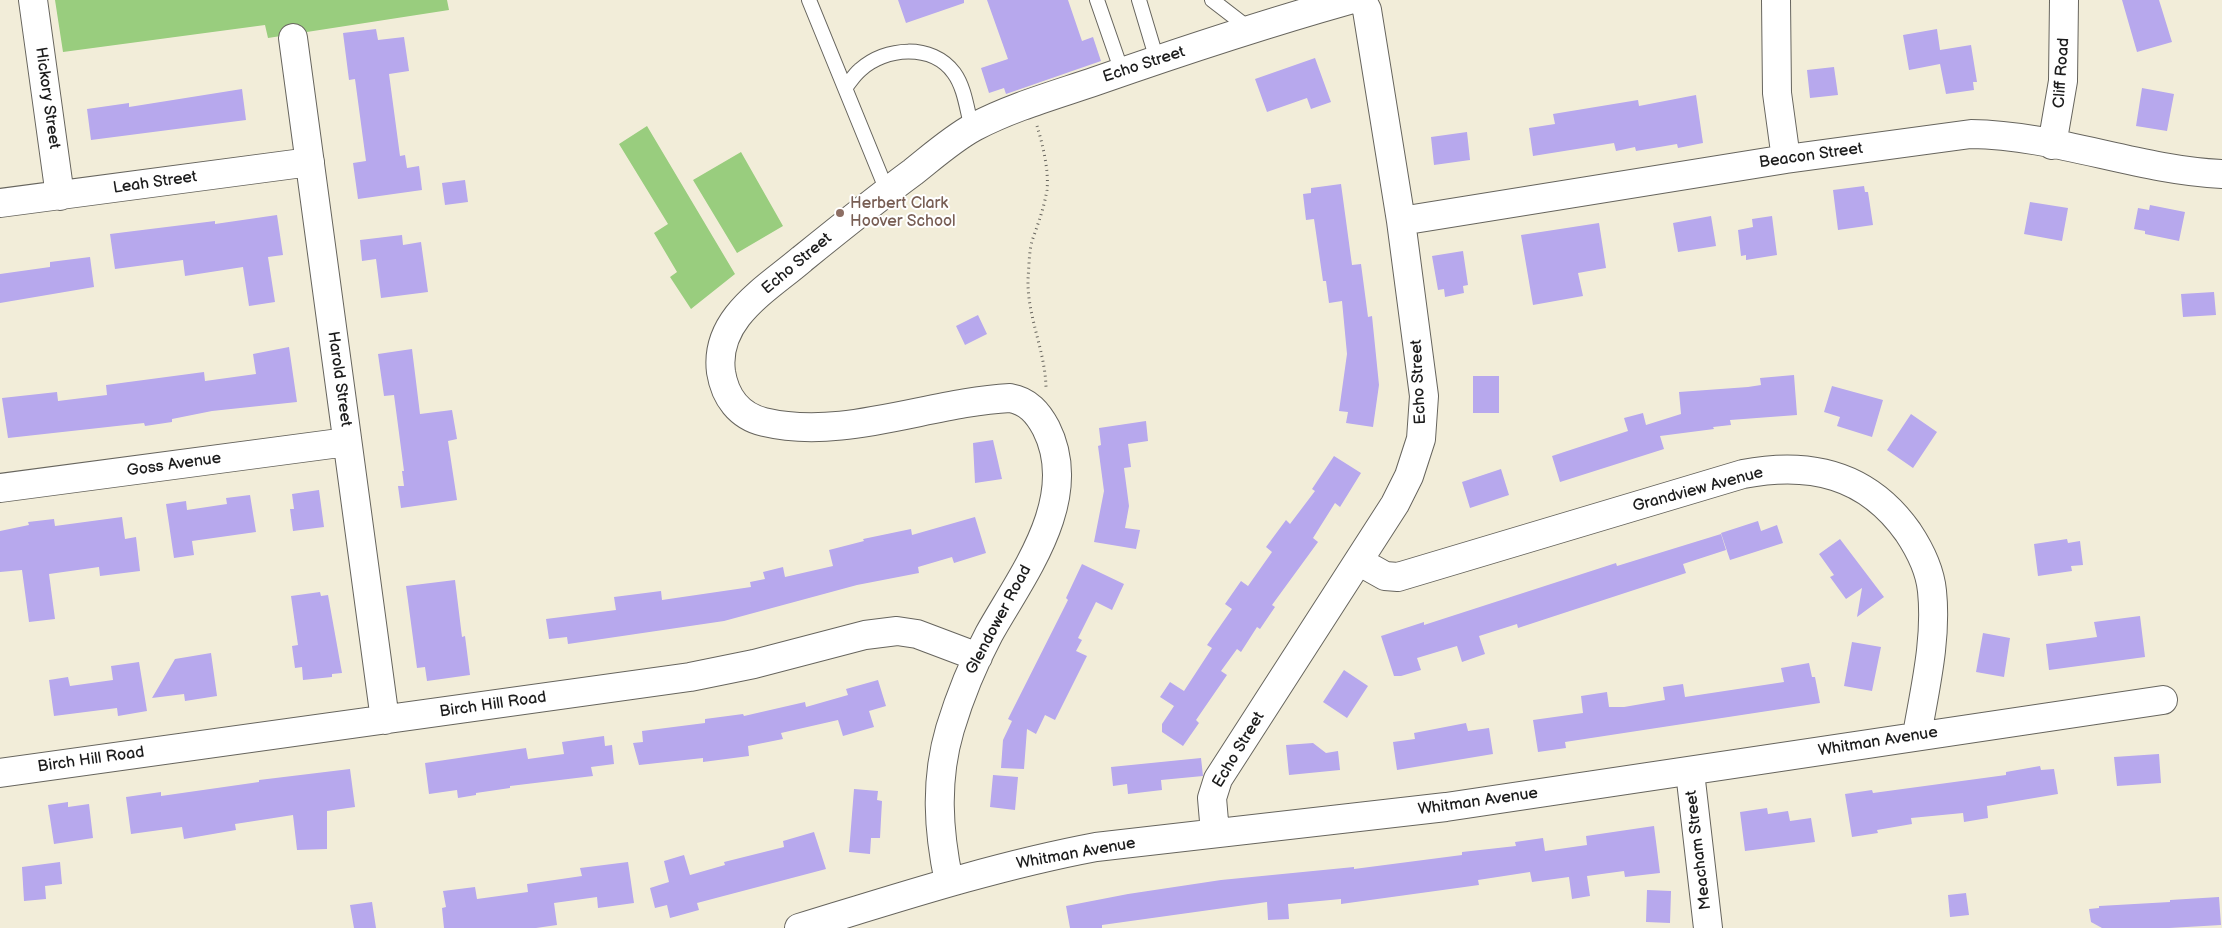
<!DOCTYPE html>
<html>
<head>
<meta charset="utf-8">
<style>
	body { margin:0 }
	canvas { display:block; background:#f2edd9 }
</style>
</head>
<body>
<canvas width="2222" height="928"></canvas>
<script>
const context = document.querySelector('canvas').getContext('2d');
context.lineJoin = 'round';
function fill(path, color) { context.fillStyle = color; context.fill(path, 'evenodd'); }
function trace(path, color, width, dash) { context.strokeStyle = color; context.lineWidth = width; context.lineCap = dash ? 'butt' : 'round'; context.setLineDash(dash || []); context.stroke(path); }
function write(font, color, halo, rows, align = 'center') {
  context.font = font + ' "Balsamiq Sans",sans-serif'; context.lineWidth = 4; context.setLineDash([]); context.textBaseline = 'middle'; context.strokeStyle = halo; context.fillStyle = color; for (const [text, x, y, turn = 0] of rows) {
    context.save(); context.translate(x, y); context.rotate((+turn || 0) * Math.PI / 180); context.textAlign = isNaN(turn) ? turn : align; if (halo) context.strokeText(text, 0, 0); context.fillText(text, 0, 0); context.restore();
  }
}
fill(new Path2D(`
	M 55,0 L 447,0 L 449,10 L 268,38 L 265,25 L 63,52 Z
	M 647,126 L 735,274 L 691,309 L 670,277 L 677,272 L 654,233 L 668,224 L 619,144 Z
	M 741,152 L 783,226 L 737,253 L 693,180 Z`), '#99cd7e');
fill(new Path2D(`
	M 898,0 L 964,0 L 964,3 L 906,23 Z
	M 987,0 L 1068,0 L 1082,41 L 1093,37 L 1101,61 L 1006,94 L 1004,88 L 989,93 L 981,68 L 1008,59 Z
	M 2122,0 L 2159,0 L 2172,42 L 2137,52 Z
	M 376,29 L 378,40 L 404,37 L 409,71 L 389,74 L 400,156 L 405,155 L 407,168 L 419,166 L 422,190 L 358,199 L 353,163 L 366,161 L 355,79 L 349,80 L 343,33 Z
	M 1937,29 L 1940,50 L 1971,45 L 1977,82 L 1973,82 L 1974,90 L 1946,94 L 1940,64 L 1909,70 L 1903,35 Z
	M 1315,58 L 1331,102 L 1311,109 L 1307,98 L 1267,112 L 1255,79 Z
	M 1834,67 L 1838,95 L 1810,98 L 1807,70 Z
	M 2142,88 L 2174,94 L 2167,131 L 2136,126 Z
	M 242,89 L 246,120 L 91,140 L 87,109 L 129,103 L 129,107 Z
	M 1696,95 L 1703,143 L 1678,148 L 1677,144 L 1636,151 L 1635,147 L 1616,151 L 1614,143 L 1533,156 L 1529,128 L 1555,124 L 1553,114 L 1638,100 L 1639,106 Z
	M 1467,132 L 1470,160 L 1434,165 L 1431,137 Z
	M 465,180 L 468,202 L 445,205 L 442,183 Z
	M 1341,184 L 1352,265 L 1361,264 L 1368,317 L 1372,316 L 1379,385 L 1373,427 L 1346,423 L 1348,412 L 1339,411 L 1347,354 L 1342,301 L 1329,303 L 1326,281 L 1323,281 L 1314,219 L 1306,220 L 1303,194 L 1311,193 L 1311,188 Z
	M 1864,186 L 1865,192 L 1868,192 L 1873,225 L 1838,230 L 1833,190 Z
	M 2030,202 L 2068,208 L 2062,241 L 2024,234 Z
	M 2150,205 L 2185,212 L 2179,241 L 2145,234 L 2145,231 L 2134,229 L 2138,208 L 2149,210 Z
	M 277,215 L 283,255 L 268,257 L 275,302 L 249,306 L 243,267 L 185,276 L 183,260 L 115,269 L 110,234 L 215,221 L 215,224 Z
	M 1711,216 L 1716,246 L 1678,252 L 1673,223 Z
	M 1772,216 L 1777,255 L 1746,260 L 1746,255 L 1741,256 L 1738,230 L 1753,227 L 1752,219 Z
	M 1599,223 L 1606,268 L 1578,273 L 1583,296 L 1533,305 L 1521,235 Z
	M 402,235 L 403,245 L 421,242 L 428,292 L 381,298 L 376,259 L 362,261 L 360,240 Z
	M 1463,251 L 1468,285 L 1463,286 L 1464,293 L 1445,297 L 1444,289 L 1438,290 L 1432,256 Z
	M 90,257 L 94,287 L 0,303 L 0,274 L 50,267 L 50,262 Z
	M 2214,292 L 2216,315 L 2183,317 L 2181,294 Z
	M 978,315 L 987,334 L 965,345 L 956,326 Z
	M 289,347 L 297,402 L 212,411 L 172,419 L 172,422 L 145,426 L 144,423 L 8,438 L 2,398 L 57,392 L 58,401 L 107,395 L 106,385 L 204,372 L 205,381 L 256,374 L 253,354 Z
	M 412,349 L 420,414 L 452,410 L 457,439 L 448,441 L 457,500 L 401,508 L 398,486 L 404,486 L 402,471 L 404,471 L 394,395 L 384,396 L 378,354 Z
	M 1794,375 L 1797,415 L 1730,420 L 1731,425 L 1713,427 L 1714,429 L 1660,436 L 1664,449 L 1560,482 L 1552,456 L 1628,431 L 1624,418 L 1643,413 L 1646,425 L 1681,414 L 1679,392 L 1748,387 L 1761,385 L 1760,378 Z
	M 1473,376 L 1499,376 L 1499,413 L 1473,413 Z
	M 1832,386 L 1883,400 L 1872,437 L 1837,426 L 1840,417 L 1824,412 Z
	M 1911,414 L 1937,432 L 1913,468 L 1887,450 Z
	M 1146,421 L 1148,441 L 1128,444 L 1131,467 L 1124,468 L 1129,506 L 1125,528 L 1140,530 L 1136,549 L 1094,542 L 1104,491 L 1098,446 L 1101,445 L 1099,428 Z
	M 993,440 L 1002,479 L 975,483 L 973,443 Z
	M 1334,456 L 1361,473 L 1340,507 L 1335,503 L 1313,538 L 1318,542 L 1272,605 L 1275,607 L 1260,629 L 1257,627 L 1241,652 L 1237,649 L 1221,671 L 1227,675 L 1196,720 L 1199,723 L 1183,746 L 1162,732 L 1162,724 L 1174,706 L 1160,697 L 1170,682 L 1184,691 L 1212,648 L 1207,645 L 1232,609 L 1225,604 L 1241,581 L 1248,586 L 1272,552 L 1266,547 L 1286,520 L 1290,524 L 1315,491 L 1312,489 Z
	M 1501,469 L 1509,495 L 1470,508 L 1462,482 Z
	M 319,490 L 324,527 L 293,531 L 290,509 L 294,509 L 292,494 Z
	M 250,495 L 256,532 L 192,541 L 194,555 L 174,558 L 166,504 L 186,501 L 187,510 L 227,504 L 226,498 Z
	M 122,517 L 125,539 L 136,537 L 140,571 L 100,576 L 99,567 L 49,574 L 55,619 L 29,622 L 22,570 L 0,572 L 0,531 L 29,525 L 28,522 L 54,519 L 55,526 Z
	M 975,517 L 986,553 L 954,563 L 952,557 L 918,567 L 919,573 L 857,585 L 724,621 L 568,644 L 567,637 L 549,639 L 546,619 L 616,610 L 614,597 L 661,591 L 662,600 L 751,587 L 750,582 L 765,579 L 763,572 L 783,567 L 785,577 L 833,566 L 829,550 L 864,541 L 863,539 L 911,529 L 912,535 Z
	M 1758,521 L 1761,531 L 1777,525 L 1783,543 L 1730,560 L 1721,533 Z
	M 1721,534 L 1726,550 L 1683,564 L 1686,573 L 1518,628 L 1517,624 L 1479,636 L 1485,654 L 1462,662 L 1457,646 L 1417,658 L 1421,670 L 1401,676 L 1394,676 L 1381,636 L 1424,622 L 1424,625 L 1616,563 L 1617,566 Z
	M 1840,539 L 1884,597 L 1857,617 L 1862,588 L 1846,599 L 1830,577 L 1834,575 L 1819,554 Z
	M 2067,539 L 2068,543 L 2080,541 L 2083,565 L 2071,566 L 2072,571 L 2038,576 L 2034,544 Z
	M 1082,564 L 1124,584 L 1112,610 L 1096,602 L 1078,638 L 1082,640 L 1076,651 L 1087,656 L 1055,720 L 1045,715 L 1036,734 L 1027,729 L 1024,769 L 1001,768 L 1003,740 L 1012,721 L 1008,719 L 1068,600 L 1066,598 Z
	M 455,580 L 462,637 L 465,636 L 470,675 L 427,681 L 425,667 L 417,668 L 406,586 Z
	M 320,592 L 321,596 L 328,595 L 342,673 L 332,674 L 332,677 L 303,680 L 302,667 L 295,668 L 292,646 L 298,645 L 291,596 Z
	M 2140,616 L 2145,657 L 2049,670 L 2046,644 L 2097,637 L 2094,622 Z
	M 1983,633 L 2010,638 L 2004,677 L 1976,672 Z
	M 1852,642 L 1881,647 L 1872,691 L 1844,686 Z
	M 211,653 L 217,696 L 185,701 L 184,694 L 152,698 L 175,659 Z
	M 139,662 L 147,711 L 118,716 L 117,708 L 54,716 L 49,680 L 68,677 L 70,686 L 113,680 L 111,666 Z
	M 1809,663 L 1812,677 L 1815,677 L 1820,703 L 1565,742 L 1566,748 L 1538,752 L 1533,720 L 1583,713 L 1581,696 L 1607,692 L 1609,707 L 1624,707 L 1665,700 L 1663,687 L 1683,684 L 1685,697 L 1784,682 L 1781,668 Z
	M 1344,670 L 1368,686 L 1347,718 L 1323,702 Z
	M 878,680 L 886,706 L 869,711 L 874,727 L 843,736 L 838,720 L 781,733 L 783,739 L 748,746 L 749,756 L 703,762 L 703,758 L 639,765 L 633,743 L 643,742 L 642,731 L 705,723 L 705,719 L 743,714 L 744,716 L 805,702 L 806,707 L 848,695 L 846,689 Z
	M 1466,723 L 1468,731 L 1489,728 L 1493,754 L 1397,770 L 1393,742 L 1415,739 L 1414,733 Z
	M 604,736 L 605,746 L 612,745 L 614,764 L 591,767 L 593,776 L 510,786 L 510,788 L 476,793 L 476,795 L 458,798 L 457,790 L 429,794 L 425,763 L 526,748 L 528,759 L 564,754 L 562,742 Z
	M 1313,743 L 1326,753 L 1338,751 L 1340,770 L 1289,775 L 1286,745 Z
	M 2159,754 L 2161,783 L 2117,786 L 2114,757 Z
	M 1201,758 L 1203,776 L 1161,780 L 1162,790 L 1128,794 L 1127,784 L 1113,786 L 1111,767 Z
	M 2040,766 L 2041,770 L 2054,769 L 2058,794 L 1987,806 L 1988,818 L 1964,822 L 1963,813 L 1911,818 L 1912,824 L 1877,830 L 1878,833 L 1852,837 L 1845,794 L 1872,790 L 1873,793 L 2006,775 L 2006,772 Z
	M 350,769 L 355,807 L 327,811 L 327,849 L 297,850 L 293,815 L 235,824 L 236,830 L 184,839 L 182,827 L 131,834 L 126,797 L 161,792 L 161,796 L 259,782 L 259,780 Z
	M 993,775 L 1018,777 L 1015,810 L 990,807 Z
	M 854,789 L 878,791 L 877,800 L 882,801 L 880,838 L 871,838 L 870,854 L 849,852 Z
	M 68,802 L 68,807 L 89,804 L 93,838 L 54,844 L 48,805 Z
	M 1767,808 L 1768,814 L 1788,811 L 1790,821 L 1811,818 L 1815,842 L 1745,851 L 1740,812 Z
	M 1654,826 L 1660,873 L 1625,877 L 1624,871 L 1587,876 L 1590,896 L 1572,899 L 1569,877 L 1532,882 L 1530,872 L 1478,880 L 1479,885 L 1341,904 L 1341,899 L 1288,904 L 1289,919 L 1268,920 L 1267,902 L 1102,925 L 1102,928 L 1070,928 L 1066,906 L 1128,894 L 1221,880 L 1354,867 L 1354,869 L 1462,855 L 1462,852 L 1516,846 L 1515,842 L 1543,838 L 1545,851 L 1587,845 L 1586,836 Z
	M 814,832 L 826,869 L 697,903 L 699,910 L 670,918 L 667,905 L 655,908 L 650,888 L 669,882 L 664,861 L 684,855 L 690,875 L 725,865 L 724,862 L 784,847 L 783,841 Z
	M 60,862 L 62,884 L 45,886 L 46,899 L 24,901 L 22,867 Z
	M 628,862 L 634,903 L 598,908 L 597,897 L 554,903 L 557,925 L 536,928 L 444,928 L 442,908 L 446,907 L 443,891 L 475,887 L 477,899 L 528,892 L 527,884 L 582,876 L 580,868 Z
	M 1647,890 L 1671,891 L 1670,923 L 1646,922 Z
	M 1966,893 L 1969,915 L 1950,917 L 1948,895 Z
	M 2219,897 L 2221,925 L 2169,928 L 2102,928 L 2091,922 L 2089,909 L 2099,908 L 2099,906 L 2170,902 L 2170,900 Z
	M 372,902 L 376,928 L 354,928 L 350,905 Z`), '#b7a8ed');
const lane = new Path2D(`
	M 809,0 L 887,191
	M 1097,0 L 1122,72
	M 1139,0 L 1157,60
	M 1212,0 L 1251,30
	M 845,88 C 850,82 854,75 860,70 C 885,47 932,43 954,73 C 965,88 967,111 972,128`);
const street = new Path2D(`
	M 33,0 L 60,196
	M 1776,0 L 1777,93 L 1786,159
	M 293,38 L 385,720
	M 2052,145 L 2063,81 L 2064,0
	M 0,203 L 310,162
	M 1401,221 L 1786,159 L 1971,134 C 2056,135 2137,170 2222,174
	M 0,488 L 347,442
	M 1360,562 L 1385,576 L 1398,577 L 1743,474 C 1810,461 1867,474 1908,532 C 1920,550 1930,570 1932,591 C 1937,639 1925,688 1917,735
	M 1690,772 L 1708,928
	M 0,773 L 690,677 L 754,664 L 865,635 L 897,631 L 917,634 L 978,657
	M 1215,833 L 1212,798 L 1218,779 L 1395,504 L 1409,476 L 1421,439 L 1424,396 L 1401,221 L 1367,10 L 1363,2 L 1358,0
	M 949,882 C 938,830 935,780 950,729 C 960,696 973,664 989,634 C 1022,575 1082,499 1046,428 C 1038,413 1028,401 1010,398 C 930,402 844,441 764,422 C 739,416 725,397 721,372 C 714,318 767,289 802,259 C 839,229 875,200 913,172 C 932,157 952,139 974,127 C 1012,107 1055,95 1096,81 C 1179,52 1264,24 1349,0
	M 799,928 C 897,898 995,866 1096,847 L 1446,807 L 2163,700`);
trace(lane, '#67655e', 16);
trace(street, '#67655e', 30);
trace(new Path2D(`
	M 1037,126 C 1043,145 1049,171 1047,190 C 1044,208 1038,224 1032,241 C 1029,252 1029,267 1028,279 C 1027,316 1045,350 1046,387`), '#67655e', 3, [1, 4]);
trace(lane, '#fff', 14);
trace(street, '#fff', 28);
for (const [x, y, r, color] of [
	[840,213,5,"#8d6e63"]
]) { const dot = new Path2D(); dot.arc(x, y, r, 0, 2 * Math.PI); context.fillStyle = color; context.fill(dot); trace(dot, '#fff', 2); }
write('16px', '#1c1c1c', '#fff', [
	["Echo Street",1144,65,-18],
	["Cliff Road",2062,73,-86],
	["Hickory Street",47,98,82],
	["Beacon Street",1811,156,-8],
	["Leah Street",155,183,-8],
	["Echo Street",797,264,-40],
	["Harold Street",339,379,82],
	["Echo Street",1419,382,-93],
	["Goss Avenue",174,465,-8],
	["Grandview Avenue",1698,490,-15],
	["Glendower Road",999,620,-62],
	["Birch Hill Road",493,705,-8],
	["Whitman Avenue",1878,742,-9],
	["Echo Street",1239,750,-59],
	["Birch Hill Road",91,760,-8],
	["Whitman Avenue",1478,802,-8],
	["Meacham Street",1699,850,-97],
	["Whitman Avenue",1076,854,-10]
]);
write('16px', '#785e54', '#fff', [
	["Herbert Clark",850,204],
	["Hoover School",850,222]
], 'left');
</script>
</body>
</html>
